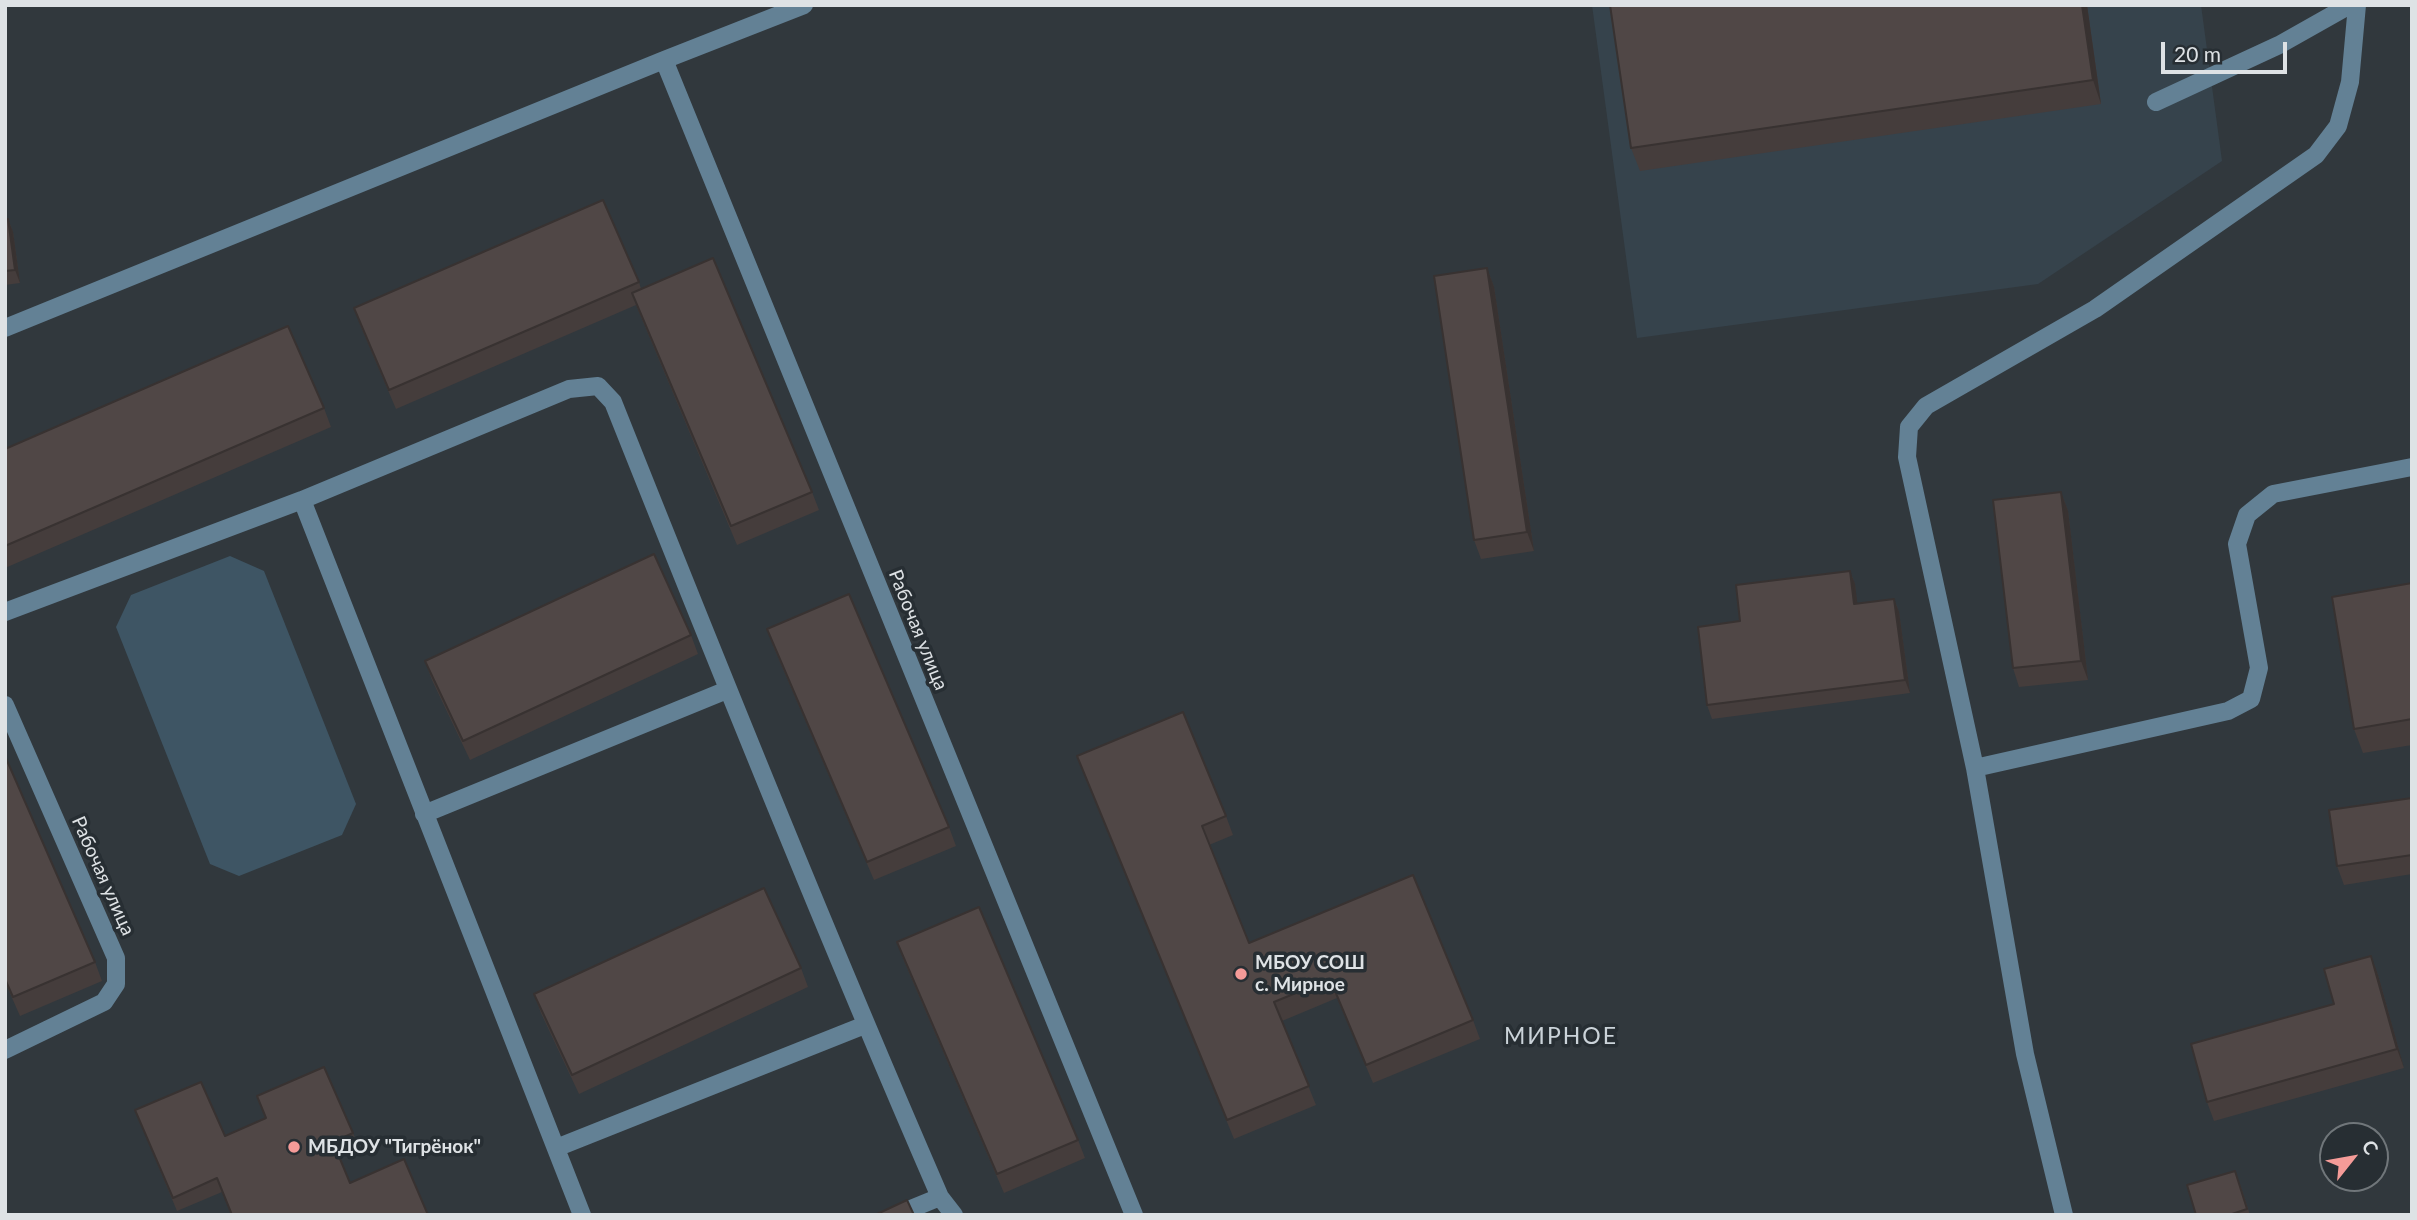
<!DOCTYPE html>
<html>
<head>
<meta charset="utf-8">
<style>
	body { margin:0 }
	#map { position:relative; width:2417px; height:1220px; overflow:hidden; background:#31383d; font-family:Lato,sans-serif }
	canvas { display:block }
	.frame { position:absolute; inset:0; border:7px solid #dee2e5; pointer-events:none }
	.north { position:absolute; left:2319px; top:1122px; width:70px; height:70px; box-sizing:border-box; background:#272e33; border:2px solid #70767a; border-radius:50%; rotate:59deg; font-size:19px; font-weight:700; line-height:28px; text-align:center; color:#dee2e5 }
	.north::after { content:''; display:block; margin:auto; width:24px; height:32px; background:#f59b98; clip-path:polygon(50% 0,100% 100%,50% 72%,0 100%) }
	.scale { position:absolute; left:2161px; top:42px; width:126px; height:32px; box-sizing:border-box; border:4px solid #dee2e5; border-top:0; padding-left:9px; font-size:21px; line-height:24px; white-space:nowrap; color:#dee2e5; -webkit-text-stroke:5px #272e33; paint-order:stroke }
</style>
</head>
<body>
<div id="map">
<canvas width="2417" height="1220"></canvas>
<div class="frame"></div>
<div class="north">С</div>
<div class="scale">20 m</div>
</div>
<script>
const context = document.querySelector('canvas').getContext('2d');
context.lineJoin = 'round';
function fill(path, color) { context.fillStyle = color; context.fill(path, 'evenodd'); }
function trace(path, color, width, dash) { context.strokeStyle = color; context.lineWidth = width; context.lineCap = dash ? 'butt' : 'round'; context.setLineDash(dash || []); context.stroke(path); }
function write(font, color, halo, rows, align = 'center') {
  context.font = font + ' Lato,sans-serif'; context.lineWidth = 7; context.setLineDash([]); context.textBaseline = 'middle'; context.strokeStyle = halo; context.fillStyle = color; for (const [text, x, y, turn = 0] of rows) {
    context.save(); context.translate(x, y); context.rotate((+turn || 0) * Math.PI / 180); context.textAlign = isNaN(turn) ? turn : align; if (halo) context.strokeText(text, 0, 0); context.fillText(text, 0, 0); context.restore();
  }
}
fill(new Path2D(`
	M 1592,5 L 2201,5 L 2222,161 L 2038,284 L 1637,338 Z`), '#36434c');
fill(new Path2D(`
	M 230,556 L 264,571 L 356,804 L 342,835 L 239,876 L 210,864 L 116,627 L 131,595 Z`), '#3e5564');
trace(new Path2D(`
	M 664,60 L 1134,1215
	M 2156,102 L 2279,45 L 2350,5
	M 5,328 L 664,60 L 804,5
	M 302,500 L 582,1215
	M 5,612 L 302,500 L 569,389 L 598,386 L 613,402 C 719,668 826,934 940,1197 L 954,1215
	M 5,705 L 116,958 L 116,984 L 104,1002 L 5,1050
	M 1975,768 L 2228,711 L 2251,699 L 2259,668 L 2237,544 L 2247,515 L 2273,494 L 2412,467
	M 424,814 L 727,690
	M 556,1148 L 865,1025
	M 896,1215 L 940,1197
	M 2064,1215 L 2025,1054 L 1975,768 L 1907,457 L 1909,427 L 1926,406 L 2095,309 L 2316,155 L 2338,126 L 2350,82 L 2357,5`), '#638195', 18);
fill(new Path2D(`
	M 1610,5 L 2087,5 L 2101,104 L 1640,171 L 1631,148 Z
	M 5,219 L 8,219 L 13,232 L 20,283 L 5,285 Z
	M 1487,268 L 1494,287 L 1534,551 L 1481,559 L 1474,540 Z
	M 639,282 L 641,289 L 812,492 L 819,510 L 737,545 L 636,305 L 396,409 L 361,327 L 354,308 Z
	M 324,408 L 331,427 L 5,568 L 5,449 Z
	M 2061,492 L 2068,511 L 2088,680 L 2019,687 L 2013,668 Z
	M 1850,571 L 1855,584 L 1857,604 L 1894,599 L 1899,612 L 1910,693 L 1712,719 L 1707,705 L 1740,621 Z
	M 2412,583 L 2412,745 L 2363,753 L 2354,729 Z
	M 767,629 L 949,827 L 956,846 L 874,880 L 774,648 Z
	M 691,635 L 698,654 L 470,760 L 432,680 L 425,661 Z
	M 5,756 L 95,962 L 102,981 L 20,1016 L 5,982 Z
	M 1077,756 L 1226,816 L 1233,835 L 1209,845 L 1249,943 L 1473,1020 L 1480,1039 L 1373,1083 L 1337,998 L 1282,1021 L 1316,1105 L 1234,1139 Z
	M 2412,798 L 2412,874 L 2344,885 L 2337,866 Z
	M 897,942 L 1078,1140 L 1085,1158 L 1004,1193 L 904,961 Z
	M 2371,956 L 2378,975 L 2404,1068 L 2214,1121 L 2207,1102 L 2334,1004 Z
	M 801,968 L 808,987 L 579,1094 L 541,1013 L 534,994 Z
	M 257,1096 L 353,1133 L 358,1146 L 338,1155 L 350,1183 L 428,1215 L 231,1215 L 222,1192 L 177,1211 L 135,1110 L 225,1136 L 265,1118 Z
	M 2240,1184 L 2250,1215 L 2196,1215 Z`), '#453d3c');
fill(new Path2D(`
	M 2082,5 L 2087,5 L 2101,104 L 2093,80 Z
	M 8,219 L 13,232 L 20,283 L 15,270 Z
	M 1487,268 L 1494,287 L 1534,551 L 1527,532 Z
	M 2061,492 L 2068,511 L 2088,680 L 2081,661 Z
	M 1850,571 L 1855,584 L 1859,617 L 1854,604 Z
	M 1894,599 L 1899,612 L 1910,693 L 1905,680 Z
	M 2371,956 L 2378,975 L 2404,1068 L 2397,1049 Z`), '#383231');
const building = new Path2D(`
	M 1610,5 L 2082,5 L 2093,80 L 1631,148 Z
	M 603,200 L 639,282 L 389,390 L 354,308 Z
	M 5,219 L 8,219 L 15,270 L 5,271 Z
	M 713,258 L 812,492 L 731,526 L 632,293 Z
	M 1487,268 L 1527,532 L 1474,540 L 1434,276 Z
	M 288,326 L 324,408 L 5,546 L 5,449 Z
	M 2061,492 L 2081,661 L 2013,668 L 1993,500 Z
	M 654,554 L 691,635 L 463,741 L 425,661 Z
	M 1850,571 L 1854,604 L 1894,599 L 1905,680 L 1707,705 L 1698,627 L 1740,621 L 1736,585 Z
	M 2412,583 L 2412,719 L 2354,729 L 2332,597 Z
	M 849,594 L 949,827 L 867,862 L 767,629 Z
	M 1183,712 L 1226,816 L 1202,826 L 1249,943 L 1413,875 L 1473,1020 L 1366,1065 L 1330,979 L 1274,1002 L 1309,1086 L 1227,1120 L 1077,756 Z
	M 5,756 L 95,962 L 13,997 L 5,979 Z
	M 2412,798 L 2412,855 L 2337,866 L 2329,810 Z
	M 764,888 L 801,968 L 572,1075 L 534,994 Z
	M 979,907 L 1078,1140 L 997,1174 L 897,942 Z
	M 2371,956 L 2397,1049 L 2207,1102 L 2191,1044 L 2334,1004 L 2324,969 Z
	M 324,1067 L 353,1133 L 333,1142 L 350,1183 L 404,1159 L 428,1215 L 232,1215 L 217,1178 L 173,1198 L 135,1110 L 201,1082 L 225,1136 L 266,1118 L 257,1096 Z
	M 2235,1171 L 2247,1209 L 2229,1215 L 2196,1215 L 2187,1185 Z
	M 907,1200 L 914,1215 L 875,1215 Z`);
fill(building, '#504746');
trace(building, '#383231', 2);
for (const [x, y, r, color] of [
	[1241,974,7,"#f59b98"],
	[294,1147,7,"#f59b98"]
]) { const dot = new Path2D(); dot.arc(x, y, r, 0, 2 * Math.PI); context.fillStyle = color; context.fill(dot); trace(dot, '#272e33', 2.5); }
write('19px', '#dee2e5', '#272e33', [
	["Рабочая улица",918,630,68],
	["Рабочая улица",103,876,66]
]);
write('bold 19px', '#dee2e5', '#272e33', [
	["МБОУ СОШ",1255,963],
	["с. Мирное",1255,985],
	["МБДОУ \"Тигрёнок\"",308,1147]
], 'left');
context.letterSpacing = '2px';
write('23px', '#cbd3d9', '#272e33', [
	["МИРНОЕ",1561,1037]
]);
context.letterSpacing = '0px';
</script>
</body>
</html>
